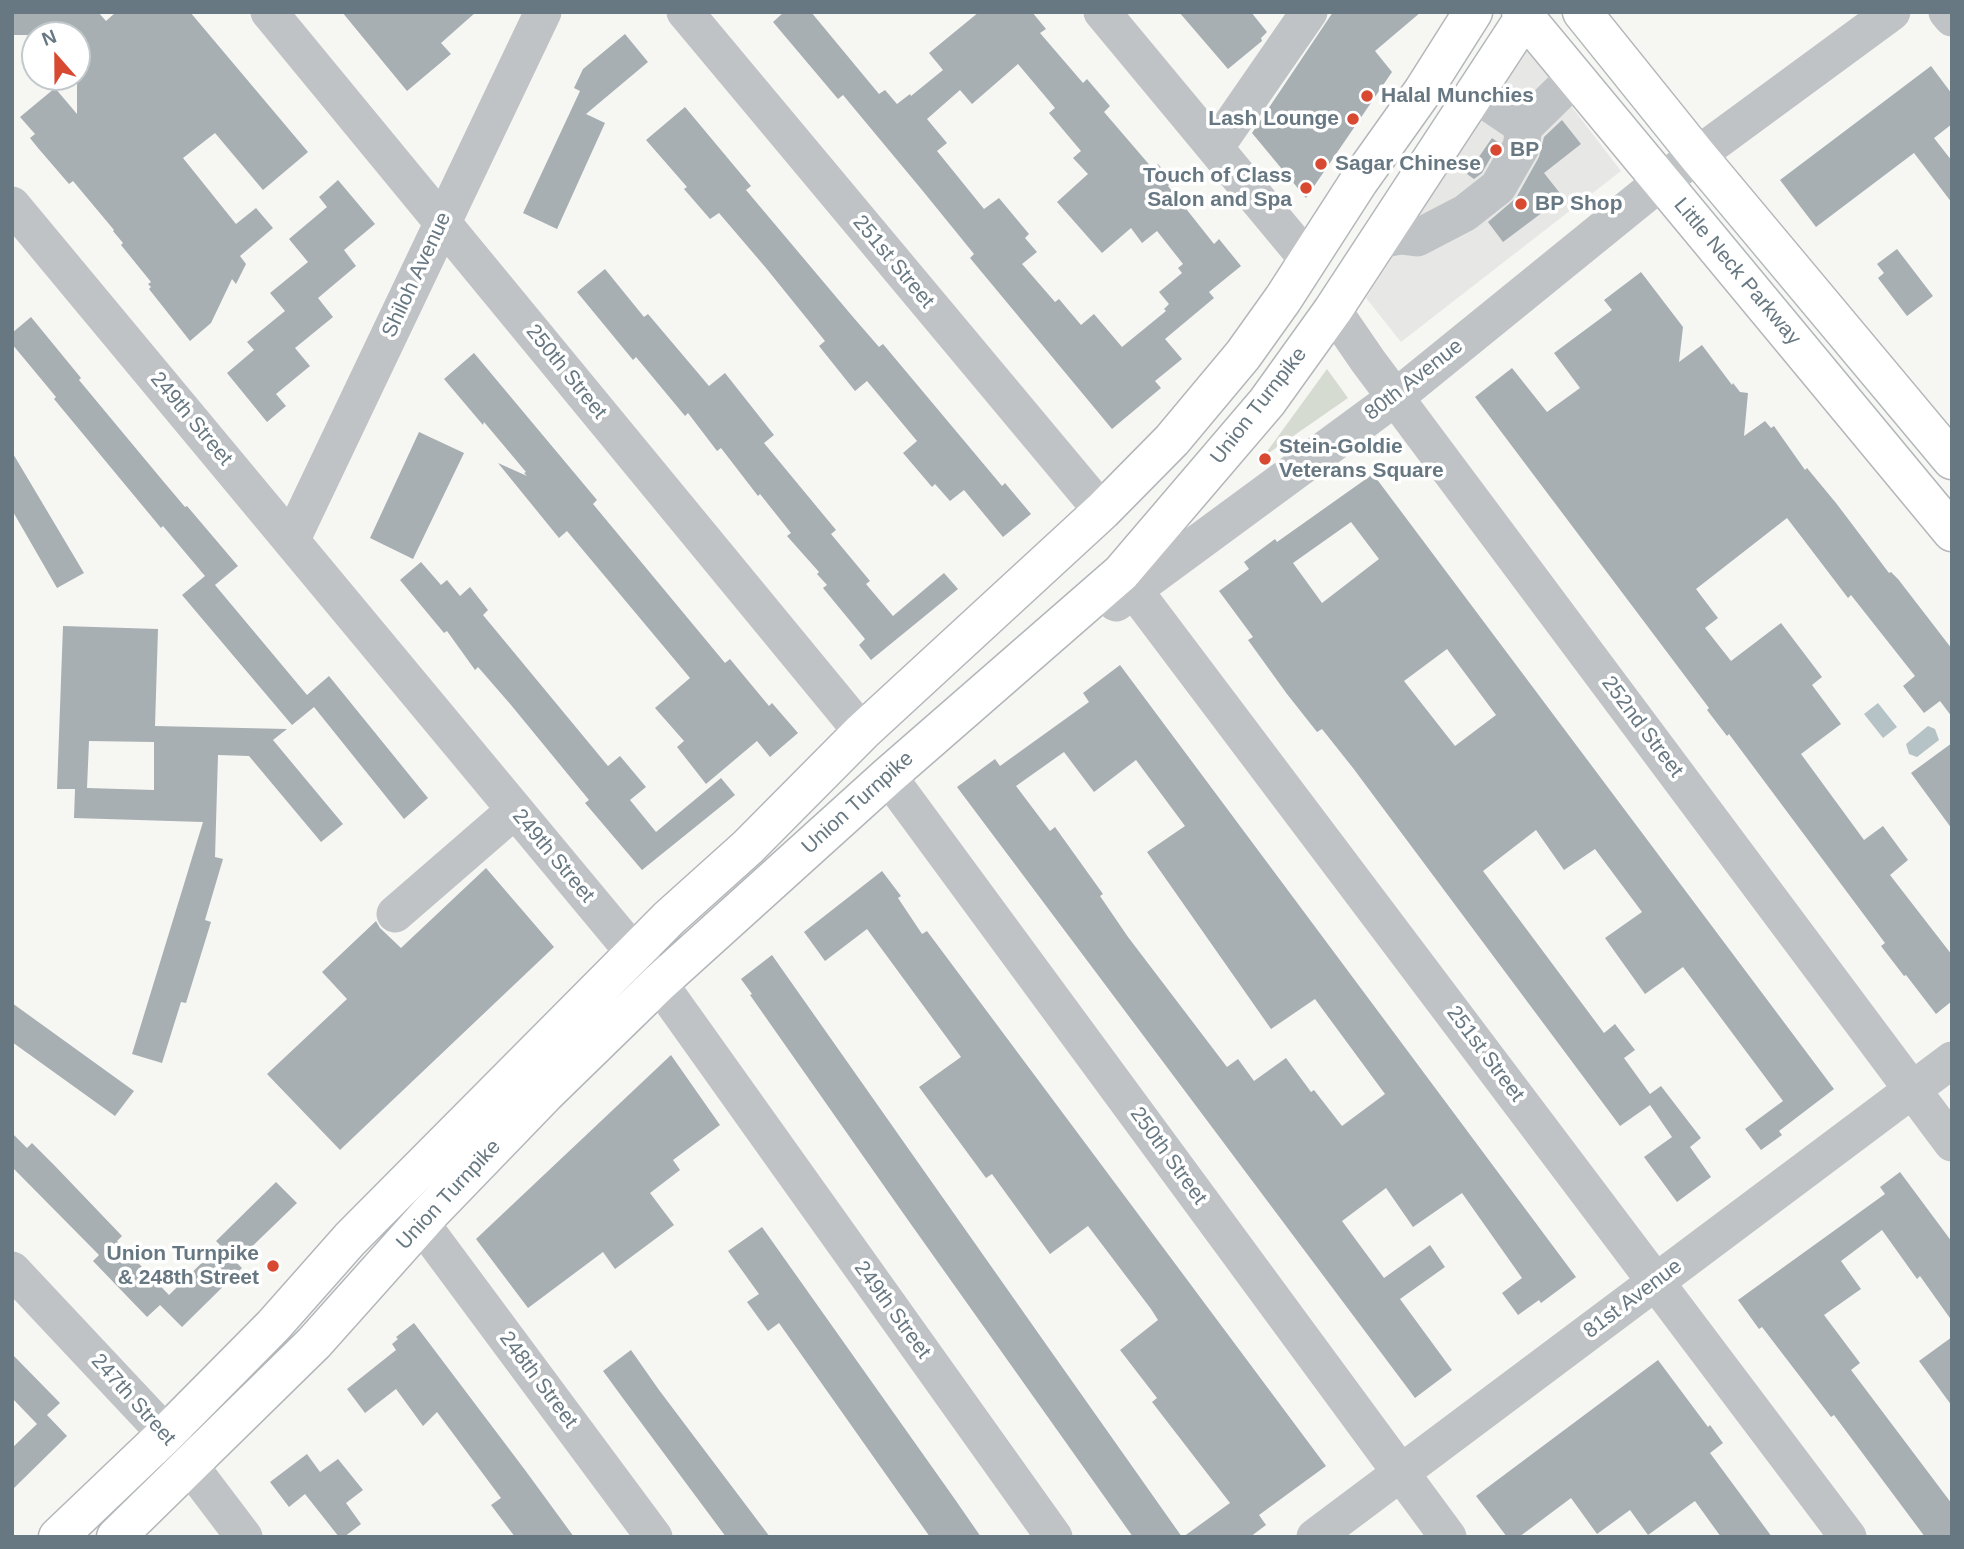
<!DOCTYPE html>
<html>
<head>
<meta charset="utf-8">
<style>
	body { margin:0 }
	#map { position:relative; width:1964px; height:1549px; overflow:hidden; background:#f6f6f3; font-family:Arial,sans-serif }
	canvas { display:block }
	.frame { position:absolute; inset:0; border:14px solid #677882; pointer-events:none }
	.north { position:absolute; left:21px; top:21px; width:70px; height:70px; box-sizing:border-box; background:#fff; border:2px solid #c2c9cd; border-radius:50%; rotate:339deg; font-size:19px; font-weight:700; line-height:28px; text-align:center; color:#677882 }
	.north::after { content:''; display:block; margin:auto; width:24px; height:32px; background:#d74931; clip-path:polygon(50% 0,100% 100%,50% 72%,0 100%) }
</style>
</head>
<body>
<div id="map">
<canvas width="1964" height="1549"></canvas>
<div class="frame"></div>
<div class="north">N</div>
</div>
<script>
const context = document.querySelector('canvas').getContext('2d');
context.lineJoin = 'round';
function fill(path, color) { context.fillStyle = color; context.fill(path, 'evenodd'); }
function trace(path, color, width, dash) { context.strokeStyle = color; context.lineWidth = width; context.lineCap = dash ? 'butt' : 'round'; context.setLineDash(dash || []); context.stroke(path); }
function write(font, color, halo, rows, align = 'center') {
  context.font = font + ' Arial,sans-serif'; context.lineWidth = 7; context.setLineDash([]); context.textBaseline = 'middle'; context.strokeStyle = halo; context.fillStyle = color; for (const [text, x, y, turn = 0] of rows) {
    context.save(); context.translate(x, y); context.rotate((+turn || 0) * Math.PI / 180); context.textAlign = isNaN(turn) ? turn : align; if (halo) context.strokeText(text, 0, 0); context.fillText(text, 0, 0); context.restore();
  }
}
fill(new Path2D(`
	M 1526,47 L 1621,171 L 1401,342 L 1366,298 Z`), '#e7e7e6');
fill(new Path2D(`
	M 1327,369 L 1348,398 L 1263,457 Z`), '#d6dbd2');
fill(new Path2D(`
	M 1878,703 L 1897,727 L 1883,738 L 1864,714 Z
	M 1928,726 L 1935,729 L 1939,740 L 1917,757 L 1909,754 L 1906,744 Z`), '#b6c3c6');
fill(new Path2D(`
	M 12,12 L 98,12 L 106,21 L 116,12 L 190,12 L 308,152 L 263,190 L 215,133 L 183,158 L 236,224 L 256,208 L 273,228 L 240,256 L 246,264 L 236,284 L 232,279 L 211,323 L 190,341 L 149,289 L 151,287 L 148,284 L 151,282 L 121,245 L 123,243 L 113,231 L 114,230 L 73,181 L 69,184 L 38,148 L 30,138 L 35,134 L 20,117 L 55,88 L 77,114 L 77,35 L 12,35 Z
	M 342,12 L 476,12 L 441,43 L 451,54 L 407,91 Z
	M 784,12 L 811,12 L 879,94 L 885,90 L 897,104 L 910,94 L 911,96 L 943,70 L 929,53 L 979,12 L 1032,12 L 1046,29 L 1040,33 L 1083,83 L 1087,79 L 1110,106 L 1104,112 L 1153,169 L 1158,164 L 1173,182 L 1168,186 L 1214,244 L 1219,239 L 1241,266 L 1209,292 L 1214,298 L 1165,339 L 1182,359 L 1155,381 L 1161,388 L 1112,429 L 970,258 L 974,254 L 922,190 L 843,95 L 838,99 L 773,22 ZM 1018,64 L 1055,108 L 1049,113 L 1081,151 L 1073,158 L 1088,174 L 1057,202 L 1102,253 L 1131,228 L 1142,243 L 1157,231 L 1183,264 L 1178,268 L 1182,273 L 1159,292 L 1169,304 L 1164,309 L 1166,311 L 1122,347 L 1094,314 L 1081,325 L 1059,299 L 1055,302 L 1022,264 L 1037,252 L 1025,238 L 1029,234 L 999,198 L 984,209 L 937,151 L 947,143 L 927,119 L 960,90 L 972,104 Z
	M 1179,12 L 1251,12 L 1267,32 L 1261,38 L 1262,41 L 1228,69 Z
	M 1333,12 L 1421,12 L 1375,51 L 1392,72 L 1306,198 L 1252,133 Z
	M 625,34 L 648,62 L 586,114 L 605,123 L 557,229 L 523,213 L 580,91 L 574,88 L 583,69 Z
	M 1931,66 L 1952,94 L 1952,124 L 1934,138 L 1952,161 L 1952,203 L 1914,153 L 1816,227 L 1780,180 Z
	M 685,107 L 751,186 L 746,190 L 853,317 L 879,347 L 883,344 L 1002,486 L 1005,483 L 1031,514 L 1003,537 L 964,490 L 950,501 L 935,484 L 932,487 L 903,453 L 917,441 L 867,381 L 855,391 L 819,346 L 825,341 L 766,268 L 719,213 L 710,219 L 684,189 L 687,187 L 646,140 Z
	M 1562,120 L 1581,144 L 1544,173 L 1563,197 L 1503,242 L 1488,222 L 1516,198 L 1539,157 L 1544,137 Z
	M 1492,138 L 1499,143 L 1482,173 L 1474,179 L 1467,174 Z
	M 338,180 L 375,224 L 344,250 L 356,266 L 318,298 L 333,317 L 295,348 L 310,366 L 276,394 L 286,406 L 267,422 L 227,373 L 254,350 L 247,342 L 285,311 L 270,293 L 308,262 L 289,239 L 327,207 L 319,197 Z
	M 1897,249 L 1933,296 L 1907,316 L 1878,278 L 1884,273 L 1877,264 Z
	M 605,269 L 644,317 L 648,314 L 709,386 L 725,373 L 774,435 L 764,443 L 836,530 L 831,534 L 870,581 L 866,584 L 893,616 L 944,573 L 958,589 L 871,660 L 859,645 L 865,639 L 823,588 L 827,585 L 817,574 L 819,572 L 787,536 L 791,533 L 760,494 L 758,496 L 721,448 L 717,451 L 688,413 L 685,416 L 636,357 L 633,360 L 577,292 Z
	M 1641,272 L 1683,327 L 1679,362 L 1702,345 L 1732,385 L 1733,383 L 1740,392 L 1748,393 L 1744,436 L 1765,421 L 1771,428 L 1774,426 L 1805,470 L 1807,468 L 1836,503 L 1889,573 L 1891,572 L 1898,579 L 1952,649 L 1952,717 L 1940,701 L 1924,713 L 1903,686 L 1915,676 L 1851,595 L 1848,598 L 1787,518 L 1696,589 L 1718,618 L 1705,628 L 1731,661 L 1781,623 L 1822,677 L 1812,685 L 1841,724 L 1801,754 L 1864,840 L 1883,826 L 1908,860 L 1890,875 L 1952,955 L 1952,1001 L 1936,1014 L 1906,975 L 1904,976 L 1881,946 L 1885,943 L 1729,734 L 1727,736 L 1707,710 L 1709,708 L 1475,397 L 1512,368 L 1547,412 L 1580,388 L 1554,353 L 1612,310 L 1604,300 Z
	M 31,317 L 81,378 L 79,380 L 163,481 L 185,507 L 187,506 L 238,566 L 215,585 L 307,695 L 329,676 L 428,798 L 404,819 L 314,707 L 292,725 L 182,595 L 205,576 L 163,526 L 161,528 L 54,399 L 56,397 L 12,344 L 12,333 Z
	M 474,353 L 597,500 L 593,504 L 725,663 L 730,659 L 769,706 L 772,703 L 798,733 L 770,757 L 757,741 L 706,784 L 677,747 L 684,741 L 655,708 L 690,678 L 567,531 L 559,538 L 498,463 L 527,476 L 524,473 L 526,472 L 484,422 L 483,425 L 444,379 Z
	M 419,432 L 464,453 L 413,559 L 370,538 Z
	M 12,452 L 84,573 L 57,588 L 12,510 Z
	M 1373,474 L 1834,1089 L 1779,1131 L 1782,1135 L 1761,1150 L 1745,1129 L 1783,1101 L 1683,967 L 1645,994 L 1605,938 L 1642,912 L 1595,849 L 1564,870 L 1536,830 L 1483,871 L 1604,1033 L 1615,1024 L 1635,1050 L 1624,1058 L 1650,1094 L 1661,1086 L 1701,1138 L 1690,1147 L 1711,1177 L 1677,1202 L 1644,1157 L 1672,1137 L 1650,1105 L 1620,1126 L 1353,768 L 1322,729 L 1317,732 L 1287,694 L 1248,640 L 1253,637 L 1219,591 L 1249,569 L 1244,562 L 1275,539 L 1277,542 ZM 1351,522 L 1379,559 L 1322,603 L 1293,563 ZM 1447,649 L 1496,715 L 1455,746 L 1404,681 Z
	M 421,562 L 441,585 L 447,580 L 460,596 L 470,587 L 488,610 L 483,615 L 608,766 L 620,756 L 646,787 L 630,800 L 656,832 L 721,778 L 735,795 L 642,870 L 585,803 L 589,800 L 511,705 L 478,667 L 475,670 L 447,631 L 444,633 L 400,580 Z
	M 63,626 L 158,629 L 155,726 L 287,729 L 273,740 L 343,824 L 321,842 L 249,756 L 218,755 L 215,857 L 223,859 L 205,920 L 211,922 L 186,1003 L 181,1002 L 162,1063 L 132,1054 L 203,822 L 74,818 L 75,789 L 57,789 ZM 89,741 L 154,742 L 154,790 L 87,788 Z
	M 1120,665 L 1576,1277 L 1541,1303 L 1539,1300 L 1518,1315 L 1502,1293 L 1522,1278 L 1462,1193 L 1413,1227 L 1386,1188 L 1342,1221 L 1384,1278 L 1430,1245 L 1445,1267 L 1400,1299 L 1452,1370 L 1415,1398 L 957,787 L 995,759 L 1000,766 L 1089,702 L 1083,693 ZM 1064,752 L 1094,792 L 1136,760 L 1185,826 L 1147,852 L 1271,1029 L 1315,999 L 1385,1094 L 1342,1126 L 1314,1090 L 1311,1092 L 1286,1058 L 1254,1081 L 1238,1059 L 1227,1067 L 1128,937 L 1100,896 L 1103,894 L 1055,827 L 1050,831 L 1016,786 Z
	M 1952,743 L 1952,829 L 1911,773 Z
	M 486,868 L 554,947 L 340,1150 L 267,1074 L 347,999 L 322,972 L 376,921 L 380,928 L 401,948 Z
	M 882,871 L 901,896 L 898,898 L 922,934 L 927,931 L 1326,1466 L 1259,1515 L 1266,1525 L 1250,1537 L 1183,1537 L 1230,1503 L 1152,1402 L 1157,1398 L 1120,1350 L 1158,1320 L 1151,1309 L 1088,1226 L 1050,1254 L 992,1174 L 986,1178 L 919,1087 L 961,1057 L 867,929 L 825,961 L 804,932 Z
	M 772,955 L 1043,1340 L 1182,1537 L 1133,1537 L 903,1213 L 750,995 L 752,994 L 741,979 Z
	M 12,1003 L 134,1091 L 115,1116 L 12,1042 Z
	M 671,1055 L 720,1125 L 673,1160 L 680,1170 L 650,1193 L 674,1225 L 615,1269 L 603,1252 L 528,1308 L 476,1239 Z
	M 12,1133 L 27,1148 L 32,1143 L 55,1166 L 122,1236 L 117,1241 L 169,1295 L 220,1245 L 216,1241 L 276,1182 L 297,1203 L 236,1262 L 242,1268 L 182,1327 L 160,1305 L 147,1317 L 93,1261 L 99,1255 L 12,1167 Z
	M 1900,1172 L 1952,1242 L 1952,1321 L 1920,1276 L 1917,1279 L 1882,1230 L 1841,1261 L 1861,1289 L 1824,1315 L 1860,1363 L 1851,1370 L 1952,1504 L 1952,1537 L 1925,1537 L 1834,1415 L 1831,1417 L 1762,1327 L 1759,1329 L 1738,1300 L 1885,1194 L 1880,1187 Z
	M 762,1227 L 954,1498 L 981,1537 L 930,1537 L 779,1323 L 768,1331 L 747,1302 L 759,1294 L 728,1251 Z
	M 414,1323 L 525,1470 L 574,1537 L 515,1537 L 491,1505 L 501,1498 L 437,1412 L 423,1426 L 396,1389 L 365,1413 L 347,1389 L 396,1350 L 392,1344 L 398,1339 L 396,1337 Z
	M 1952,1337 L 1952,1406 L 1919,1361 Z
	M 631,1350 L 659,1390 L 770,1537 L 726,1537 L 622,1397 L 603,1371 Z
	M 12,1354 L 60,1403 L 47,1415 L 67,1436 L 12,1490 L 12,1448 L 37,1424 L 12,1398 Z
	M 1658,1360 L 1708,1427 L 1710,1425 L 1723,1443 L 1710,1453 L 1772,1537 L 1721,1537 L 1695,1501 L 1648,1535 L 1630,1510 L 1597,1534 L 1571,1498 L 1519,1537 L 1507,1537 L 1476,1496 Z
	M 307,1454 L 320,1472 L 338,1459 L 363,1490 L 346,1503 L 361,1524 L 344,1537 L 339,1537 L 305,1494 L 289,1507 L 270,1482 Z`), '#a7afb3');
const major = new Path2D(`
	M 1521,12 L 1952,532
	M 1582,12 L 1697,155 L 1952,460
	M 58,1537 L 166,1434 L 273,1326 L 350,1239 L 669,918 L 748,847 L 862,732 L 1102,511 L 1172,440 L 1243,355 L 1283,299 L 1359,181 L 1423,91 L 1473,12
	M 116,1537 L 314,1343 L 431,1212 L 545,1094 L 659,983 L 888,776 L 1121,573 L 1267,402 L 1333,310 L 1528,12`);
trace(major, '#b3b7ba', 41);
trace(new Path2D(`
	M 269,12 L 862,732
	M 685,12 L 1102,511
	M 1102,12 L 1308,260
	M 1947,12 L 1952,18
	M 1524,127 L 1575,77
	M 1215,148 L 1309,12
	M 12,205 L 659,983 L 1054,1537
	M 1379,240 L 1400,236 L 1417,238 L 1465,213 L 1498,187 L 1521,147 L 1524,127 L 1474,93
	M 1333,310 L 1368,361 L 1952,1143
	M 292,539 L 543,12
	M 1121,573 L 1848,1537
	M 1116,603 L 1396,397 L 1662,181 L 1892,12
	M 888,776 L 1448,1537
	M 395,914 L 515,810
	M 421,1223 L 654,1537
	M 12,1270 L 166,1434 L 244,1537
	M 1315,1537 L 1952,1060`), '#bfc3c6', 37);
trace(major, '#fff', 38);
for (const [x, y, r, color] of [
	[1367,96,7,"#d74931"],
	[1353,119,7,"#d74931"],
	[1496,150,7,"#d74931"],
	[1321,164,7,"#d74931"],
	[1306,188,7,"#d74931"],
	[1521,204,7,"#d74931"],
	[1265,459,7,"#d74931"],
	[273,1266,7,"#d74931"]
]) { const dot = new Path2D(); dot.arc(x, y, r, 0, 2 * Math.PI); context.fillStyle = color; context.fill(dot); trace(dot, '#fff', 2.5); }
write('bold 21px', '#677882', '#fff', [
	["Halal Munchies",1381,96],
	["Lash Lounge",1339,119,"right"],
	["BP",1510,150],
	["Sagar Chinese",1335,164],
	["Touch of Class",1292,176,"right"],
	["Salon and Spa",1292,200,"right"],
	["BP Shop",1535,204],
	["Stein-Goldie",1279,447],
	["Veterans Square",1279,471],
	["Union Turnpike",259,1254,"right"],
	["& 248th Street",259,1278,"right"]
], 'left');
write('21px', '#677882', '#fff', [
	["251st Street",893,262,50],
	["Little Neck Parkway",1737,272,50],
	["Shiloh Avenue",417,275,-65],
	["250th Street",566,372,51],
	["80th Avenue",1414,380,-38],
	["Union Turnpike",1259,406,-52],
	["249th Street",191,419,50],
	["252nd Street",1642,727,53],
	["Union Turnpike",858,803,-42],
	["249th Street",553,856,50],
	["251st Street",1485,1054,53],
	["250th Street",1168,1156,54],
	["Union Turnpike",449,1195,-47],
	["81st Avenue",1633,1299,-37],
	["249th Street",892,1310,54],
	["248th Street",538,1380,53],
	["247th Street",133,1400,48]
]);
</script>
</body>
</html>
